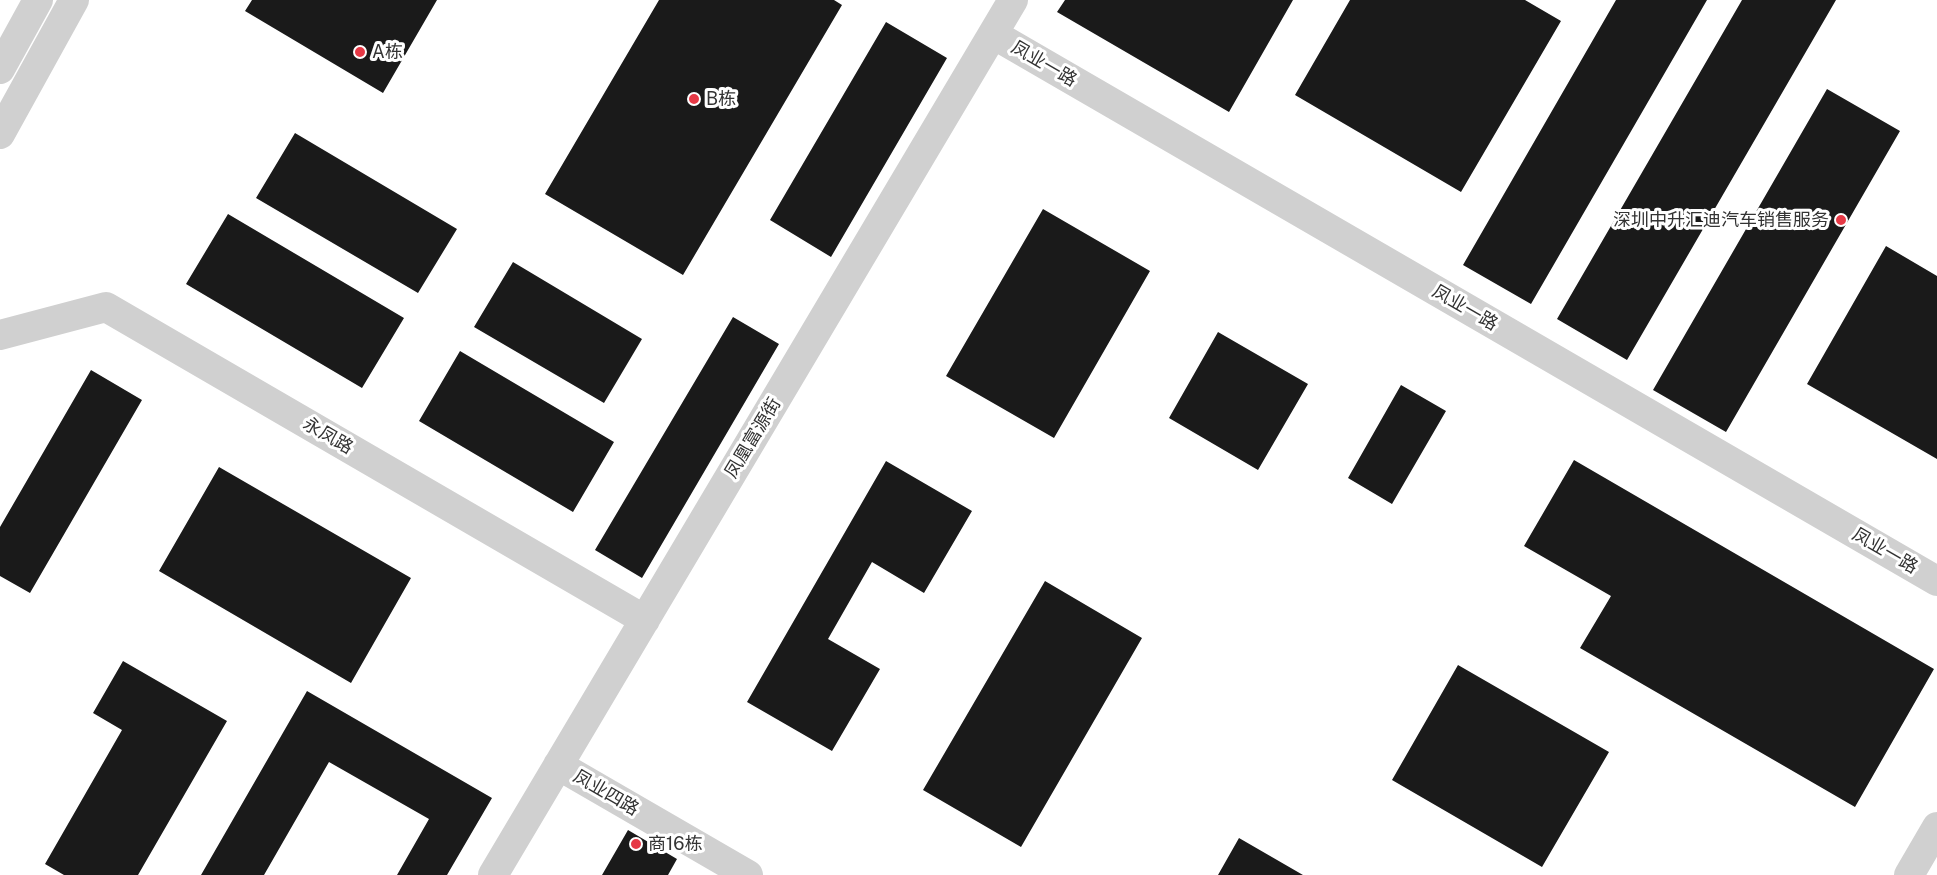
<!DOCTYPE html>
<html>
<head>
<meta charset="utf-8">
<style>
	body { margin:0 }
	canvas { display:block; background:#fff }
</style>
</head>
<body>
<canvas width="1937" height="875"></canvas>
<script>
const context = document.querySelector('canvas').getContext('2d');
context.lineJoin = 'round';
function fill(path, color) { context.fillStyle = color; context.fill(path, 'evenodd'); }
function trace(path, color, width, dash) { context.strokeStyle = color; context.lineWidth = width; context.lineCap = dash ? 'butt' : 'round'; context.setLineDash(dash || []); context.stroke(path); }
function write(font, color, halo, rows, align = 'center') {
  context.font = font + ' "Public Sans","Noto Sans SC",sans-serif'; context.lineWidth = 6; context.setLineDash([]); context.textBaseline = 'middle'; context.strokeStyle = halo; context.fillStyle = color; for (const [text, x, y, turn = 0] of rows) {
    context.save(); context.translate(x, y); context.rotate((+turn || 0) * Math.PI / 180); context.textAlign = isNaN(turn) ? turn : align; if (halo) context.strokeText(text, 0, 0); context.fillText(text, 0, 0); context.restore();
  }
}
fill(new Path2D(`
	M 252,0 L 437,0 L 383,93 L 245,11 Z
	M 659,0 L 834,0 L 842,5 L 683,275 L 545,194 Z
	M 1065,0 L 1293,0 L 1229,112 L 1057,12 Z
	M 1350,0 L 1525,0 L 1561,21 L 1461,192 L 1295,95 Z
	M 1616,0 L 1707,0 L 1531,304 L 1463,265 Z
	M 1742,0 L 1836,0 L 1627,360 L 1557,319 Z
	M 886,22 L 947,58 L 831,257 L 770,220 Z
	M 1827,89 L 1900,131 L 1726,432 L 1653,390 Z
	M 295,133 L 457,229 L 418,293 L 256,198 Z
	M 1043,209 L 1150,271 L 1054,438 L 946,376 Z
	M 228,214 L 404,318 L 362,388 L 186,284 Z
	M 1886,246 L 1937,276 L 1937,459 L 1807,384 Z
	M 513,262 L 642,339 L 604,403 L 474,327 Z
	M 733,317 L 779,344 L 642,578 L 595,550 Z
	M 1218,332 L 1308,384 L 1258,470 L 1169,418 Z
	M 460,351 L 614,442 L 573,512 L 419,421 Z
	M 91,370 L 142,400 L 30,593 L 0,576 L 0,527 Z
	M 1401,385 L 1446,411 L 1392,504 L 1348,478 Z
	M 1574,460 L 1934,669 L 1855,807 L 1580,648 L 1611,596 L 1524,546 Z
	M 886,461 L 972,511 L 924,593 L 872,562 L 828,639 L 880,669 L 832,751 L 747,702 Z
	M 219,467 L 411,578 L 351,683 L 159,571 Z
	M 1045,581 L 1142,638 L 1021,847 L 923,790 Z
	M 123,661 L 227,721 L 138,875 L 64,875 L 45,864 L 122,730 L 93,713 Z
	M 1458,665 L 1609,752 L 1542,867 L 1392,780 Z
	M 307,691 L 492,798 L 447,875 L 397,875 L 429,819 L 329,762 L 264,875 L 201,875 Z
	M 628,830 L 677,859 L 668,875 L 602,875 Z
	M 1239,838 L 1303,875 L 1218,875 Z`), '#1a1a1a');
trace(new Path2D(`
	M 993,34 L 1937,581
	M 0,69 L 38,0
	M 0,134 L 74,0
	M 0,335 L 106,307 L 645,620
	M 558,765 L 748,875
	M 493,875 L 1013,0
	M 1909,875 L 1937,827`), '#d0d0d0', 30);
for (const [x, y, r, color] of [
	[360,52,6,"#e63946"],
	[694,99,6,"#e63946"],
	[1841,220,6,"#e63946"],
	[636,844,6,"#e63946"]
]) { const dot = new Path2D(); dot.arc(x, y, r, 0, 2 * Math.PI); context.fillStyle = color; context.fill(dot); trace(dot, '#fff', 2); }
write('18px', '#333', '#fff', [
	["A栋",372,52],
	["B栋",706,99],
	["深圳中升汇迪汽车销售服务",1829,220,"right"],
	["商16栋",648,844]
], 'left');
write('18px', '#333', '#fff', [
	["凤业一路",1044,64,30],
	["凤业一路",1465,308,30],
	["永凤路",328,436,30],
	["凤凰富源街",753,438,-59],
	["凤业一路",1885,551,30],
	["凤业四路",606,793,30]
]);
</script>
</body>
</html>
